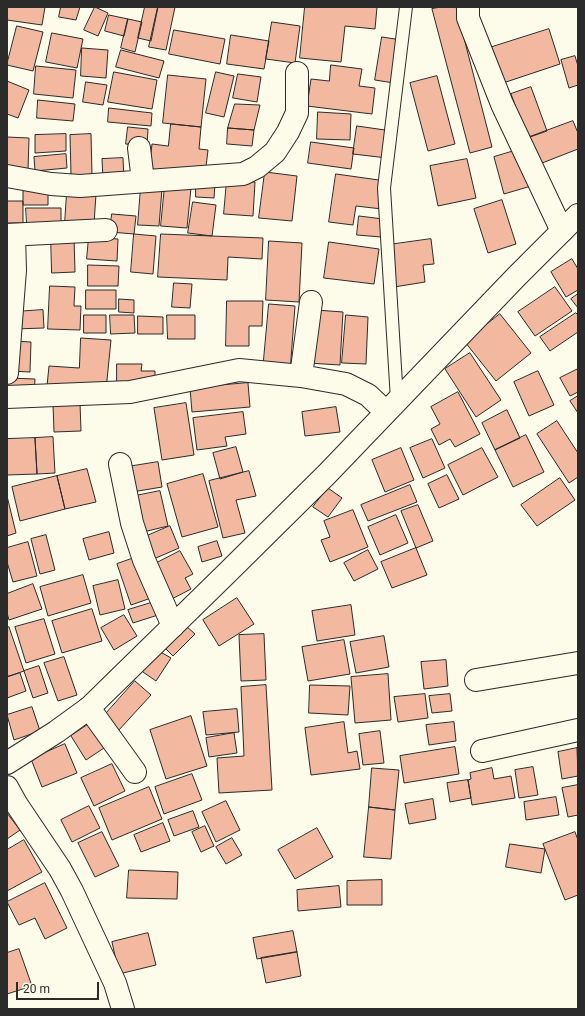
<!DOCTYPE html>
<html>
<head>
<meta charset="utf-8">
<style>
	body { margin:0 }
	#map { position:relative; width:585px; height:1016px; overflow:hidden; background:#fdfbea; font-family:Roboto,sans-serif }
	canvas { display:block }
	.frame { position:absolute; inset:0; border:8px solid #2b2b2b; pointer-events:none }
	.scale { position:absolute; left:16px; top:982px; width:83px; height:18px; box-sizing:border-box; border:2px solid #2b2b2b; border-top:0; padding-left:5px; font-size:12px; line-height:14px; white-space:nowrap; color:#2b2b2b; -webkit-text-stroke:3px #fdfbea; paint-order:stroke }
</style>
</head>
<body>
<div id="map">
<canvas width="585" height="1016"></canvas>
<div class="frame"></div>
<div class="scale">20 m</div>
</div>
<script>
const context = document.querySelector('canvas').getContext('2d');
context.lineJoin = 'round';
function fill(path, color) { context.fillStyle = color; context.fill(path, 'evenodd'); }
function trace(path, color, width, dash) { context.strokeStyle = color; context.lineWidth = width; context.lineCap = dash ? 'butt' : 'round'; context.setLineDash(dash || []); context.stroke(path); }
const building = new Path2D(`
	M 7,7 L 45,7 L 42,25 L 7,20 Z
	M 61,7 L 80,7 L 76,20 L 59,17 Z
	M 95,7 L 108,13 L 98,36 L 84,30 Z
	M 145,7 L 158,7 L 151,41 L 138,38 Z
	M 158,7 L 175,7 L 166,50 L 149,47 Z
	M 305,7 L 377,7 L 375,29 L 345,26 L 341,62 L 300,58 Z
	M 441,7 L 456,7 L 492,147 L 470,153 L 432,9 Z
	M 109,15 L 128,19 L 124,36 L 105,31 Z
	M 128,19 L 142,22 L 135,52 L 121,48 Z
	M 272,22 L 300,26 L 295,63 L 266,59 Z
	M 17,26 L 43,32 L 33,71 L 7,65 Z
	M 549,29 L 560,64 L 497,85 L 486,49 Z
	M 174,30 L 225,39 L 220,64 L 169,54 Z
	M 52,33 L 83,39 L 77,68 L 46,62 Z
	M 231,35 L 269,41 L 264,69 L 227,64 Z
	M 382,37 L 408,41 L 400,84 L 375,80 Z
	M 82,48 L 108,50 L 106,78 L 81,76 Z
	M 121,50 L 164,61 L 159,78 L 116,67 Z
	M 575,56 L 578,66 L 578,85 L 569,88 L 561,60 Z
	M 331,65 L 362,69 L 359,86 L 375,88 L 372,114 L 307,106 L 311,79 L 329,81 Z
	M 36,66 L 76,70 L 73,98 L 34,94 Z
	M 114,72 L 157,80 L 152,109 L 108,102 Z
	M 216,72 L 234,76 L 224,117 L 206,113 Z
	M 238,74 L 261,77 L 257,102 L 233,98 Z
	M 168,75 L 206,79 L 201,127 L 163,123 Z
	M 437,76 L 455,144 L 428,151 L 410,83 Z
	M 7,81 L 29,90 L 18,118 L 7,114 Z
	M 86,82 L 107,85 L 103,105 L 83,102 Z
	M 531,87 L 547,131 L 527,138 L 511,94 Z
	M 38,100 L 75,104 L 73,121 L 37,118 Z
	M 235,104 L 260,105 L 254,130 L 228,128 Z
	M 109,108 L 152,113 L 151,126 L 108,122 Z
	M 318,112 L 351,114 L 350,140 L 317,139 Z
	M 573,121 L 578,133 L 578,149 L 537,165 L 527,138 Z
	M 171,124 L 201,127 L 199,149 L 208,150 L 205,175 L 149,169 L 152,144 L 168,146 Z
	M 357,126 L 392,131 L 387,158 L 353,154 Z
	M 128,127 L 148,129 L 147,146 L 126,144 Z
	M 228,128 L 254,130 L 252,146 L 227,144 Z
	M 66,134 L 66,151 L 35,153 L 35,135 Z
	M 91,134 L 92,175 L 71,175 L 70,135 Z
	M 7,137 L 29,138 L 28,171 L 7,170 Z
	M 311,142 L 354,148 L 351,169 L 308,163 Z
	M 521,149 L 531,186 L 504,194 L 494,157 Z
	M 66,154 L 67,168 L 35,171 L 34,157 Z
	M 123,158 L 124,179 L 103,180 L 102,159 Z
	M 467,159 L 476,198 L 438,206 L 430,166 Z
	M 265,172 L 297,176 L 292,221 L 259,218 Z
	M 336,174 L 386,181 L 382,209 L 356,206 L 353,225 L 329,222 Z
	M 227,180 L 255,182 L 253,216 L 224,214 Z
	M 196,182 L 215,183 L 214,198 L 196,197 Z
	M 48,185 L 48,205 L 23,205 L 23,186 Z
	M 165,185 L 191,188 L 187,228 L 161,226 Z
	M 141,187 L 162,189 L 159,226 L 138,225 Z
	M 67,193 L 96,194 L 94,224 L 65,223 Z
	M 502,200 L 516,244 L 488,253 L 474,209 Z
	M 7,201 L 23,201 L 23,223 L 7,223 Z
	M 193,202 L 216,205 L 212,236 L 188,233 Z
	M 26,208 L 61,208 L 61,223 L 27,224 Z
	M 112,214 L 136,216 L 134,234 L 110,232 Z
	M 359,216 L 383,219 L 381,237 L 357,235 Z
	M 134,234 L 156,236 L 153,274 L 131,272 Z
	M 161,234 L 263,238 L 262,259 L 228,257 L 227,280 L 158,277 Z
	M 51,237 L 74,237 L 75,272 L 52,273 Z
	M 89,237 L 118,239 L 117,261 L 87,259 Z
	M 431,239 L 434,264 L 423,265 L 425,282 L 394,287 L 388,245 Z
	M 269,241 L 302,243 L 299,302 L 266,300 Z
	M 329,242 L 379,249 L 374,284 L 324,278 Z
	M 572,259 L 578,269 L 578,290 L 566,297 L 551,272 Z
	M 88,265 L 119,266 L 118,286 L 88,286 Z
	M 174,283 L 192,284 L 190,308 L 172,307 Z
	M 50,286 L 75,287 L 74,306 L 81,306 L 80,330 L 48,329 Z
	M 555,287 L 572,311 L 535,336 L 518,312 Z
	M 86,290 L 116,290 L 116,309 L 86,309 Z
	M 578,294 L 578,308 L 571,299 Z
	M 119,299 L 134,300 L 134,313 L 119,312 Z
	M 227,301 L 263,301 L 262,326 L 249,326 L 249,346 L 226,346 Z
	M 269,304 L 295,306 L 290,372 L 263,370 Z
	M 43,310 L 44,328 L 14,329 L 13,312 Z
	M 316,310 L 343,312 L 340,365 L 308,363 Z
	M 576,313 L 578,315 L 578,332 L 550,351 L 540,337 Z
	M 500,314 L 531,353 L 496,381 L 465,342 Z
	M 84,315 L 106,315 L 106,333 L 84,333 Z
	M 110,315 L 134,315 L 135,333 L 111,334 Z
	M 167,315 L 195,315 L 195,339 L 168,339 Z
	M 346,315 L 368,317 L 366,364 L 342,363 Z
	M 138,316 L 163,317 L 163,334 L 138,334 Z
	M 81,338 L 111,340 L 106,390 L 47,386 L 49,366 L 79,368 Z
	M 12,341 L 31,342 L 30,372 L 10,371 Z
	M 470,353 L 501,400 L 476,417 L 445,369 Z
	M 117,364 L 142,364 L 141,371 L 155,371 L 155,386 L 117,386 Z
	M 578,369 L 578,392 L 570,396 L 560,378 Z
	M 538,371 L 554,405 L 529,416 L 514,382 Z
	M 8,378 L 35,379 L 34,396 L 7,395 Z
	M 248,383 L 250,407 L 192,412 L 190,388 Z
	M 458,392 L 480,434 L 455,447 L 450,439 L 439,445 L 431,429 L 440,424 L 431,407 Z
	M 578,396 L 578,413 L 570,401 Z
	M 80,403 L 81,431 L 54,432 L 53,404 Z
	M 186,403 L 194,455 L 162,460 L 154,408 Z
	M 336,407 L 340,432 L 305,436 L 302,412 Z
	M 507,410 L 520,438 L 495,450 L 482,423 Z
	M 243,412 L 246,434 L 225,437 L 227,446 L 197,450 L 193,418 Z
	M 557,421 L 578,453 L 578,477 L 569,483 L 537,434 Z
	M 526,435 L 544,472 L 513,487 L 495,450 Z
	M 53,437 L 55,473 L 37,474 L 35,438 Z
	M 35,438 L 37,474 L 7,475 L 7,439 Z
	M 432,439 L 445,468 L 423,478 L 410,448 Z
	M 236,447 L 243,472 L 220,479 L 213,453 Z
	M 401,448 L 414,480 L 385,492 L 372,460 Z
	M 482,448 L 498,477 L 463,495 L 448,465 Z
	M 158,462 L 162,487 L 132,492 L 127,467 Z
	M 87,469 L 96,502 L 65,509 L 57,476 Z
	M 249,471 L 256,496 L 236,500 L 245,533 L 223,538 L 209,481 Z
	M 203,474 L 218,527 L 182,537 L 167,484 Z
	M 447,475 L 459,499 L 439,508 L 428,484 Z
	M 57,476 L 65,509 L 20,521 L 12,487 Z
	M 560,478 L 575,500 L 537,526 L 521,505 Z
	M 410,485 L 417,502 L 368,521 L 361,505 Z
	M 328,488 L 342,498 L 328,517 L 313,507 Z
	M 160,491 L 168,526 L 139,533 L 130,497 Z
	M 7,496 L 16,533 L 7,536 Z
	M 418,505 L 433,541 L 416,548 L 401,511 Z
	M 353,510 L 368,547 L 330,562 L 321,540 L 330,537 L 324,521 Z
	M 396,515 L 408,543 L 380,555 L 368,527 Z
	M 170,526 L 179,548 L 149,561 L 140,539 Z
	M 109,532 L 114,553 L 89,560 L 83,539 Z
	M 46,535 L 55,570 L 40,574 L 31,539 Z
	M 217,541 L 222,556 L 202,562 L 198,547 Z
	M 28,542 L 37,576 L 13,582 L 7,562 L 7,548 Z
	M 416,548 L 427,575 L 392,588 L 381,562 Z
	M 368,550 L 378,569 L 354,581 L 344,563 Z
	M 180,551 L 193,574 L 185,578 L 191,589 L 168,601 L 149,567 Z
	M 140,556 L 154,597 L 131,605 L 117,564 Z
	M 83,575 L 91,603 L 48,616 L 40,587 Z
	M 118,580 L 125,609 L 100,615 L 93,586 Z
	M 33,584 L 42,609 L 9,620 L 7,613 L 7,594 Z
	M 237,598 L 254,624 L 219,646 L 203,620 Z
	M 154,602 L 158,615 L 133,623 L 128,610 Z
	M 351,605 L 355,635 L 317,641 L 312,611 Z
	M 92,609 L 102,641 L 62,653 L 52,621 Z
	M 124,615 L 137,636 L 114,650 L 101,628 Z
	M 44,619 L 55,654 L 26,663 L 15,627 Z
	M 185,625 L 195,634 L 173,656 L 164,647 Z
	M 9,627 L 24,671 L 7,677 L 7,628 Z
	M 264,634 L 266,680 L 241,681 L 239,635 Z
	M 384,636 L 389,667 L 356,673 L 350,642 Z
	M 344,640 L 350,674 L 308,681 L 302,647 Z
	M 157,650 L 171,658 L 156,681 L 143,672 Z
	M 64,657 L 77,695 L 58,701 L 44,663 Z
	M 446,660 L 448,686 L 424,689 L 421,662 Z
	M 39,666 L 48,693 L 33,698 L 24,671 Z
	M 20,673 L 26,691 L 7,698 L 7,677 Z
	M 388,674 L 391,720 L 355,723 L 351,677 Z
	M 135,681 L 151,695 L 118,731 L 103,717 Z
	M 266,685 L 272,790 L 219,793 L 217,758 L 244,756 L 241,687 Z
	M 310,685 L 350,686 L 348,715 L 309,713 Z
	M 425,694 L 428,718 L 398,722 L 394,697 Z
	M 450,694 L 452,711 L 432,713 L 429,696 Z
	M 32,707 L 40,731 L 14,740 L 7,715 Z
	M 237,709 L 239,732 L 206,735 L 203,712 Z
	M 191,716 L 207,766 L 166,779 L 150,730 Z
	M 344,722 L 348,753 L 357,751 L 360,769 L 311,775 L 305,728 Z
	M 454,722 L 456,741 L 429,745 L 426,725 Z
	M 89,724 L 104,748 L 86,760 L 71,736 Z
	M 380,731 L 384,763 L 363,765 L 359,734 Z
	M 234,733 L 237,753 L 209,757 L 206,738 Z
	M 65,744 L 77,773 L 42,787 L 31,759 Z
	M 455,747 L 459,774 L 404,783 L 400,756 Z
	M 577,748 L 578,776 L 562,779 L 558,752 Z
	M 112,764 L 125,791 L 94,806 L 81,778 Z
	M 533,767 L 538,795 L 519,798 L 515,770 Z
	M 372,768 L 399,770 L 395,810 L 369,807 Z
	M 492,768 L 494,779 L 511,776 L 515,798 L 472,805 L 468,780 L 471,779 L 470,773 Z
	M 192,774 L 202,800 L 164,814 L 155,787 Z
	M 468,780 L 471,798 L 450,802 L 447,783 Z
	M 578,785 L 578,815 L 568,817 L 562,788 Z
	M 149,787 L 162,819 L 112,840 L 99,808 Z
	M 556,797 L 559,815 L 526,820 L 524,802 Z
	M 433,799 L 436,819 L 409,824 L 405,804 Z
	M 226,801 L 240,830 L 216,842 L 202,812 Z
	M 89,806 L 100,828 L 72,842 L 61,820 Z
	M 369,807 L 395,810 L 391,859 L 364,857 Z
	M 193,811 L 199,827 L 174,836 L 168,820 Z
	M 7,813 L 20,830 L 7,839 Z
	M 163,823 L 170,841 L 141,852 L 134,835 Z
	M 205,826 L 214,846 L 201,852 L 192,832 Z
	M 317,828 L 333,857 L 295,879 L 278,850 Z
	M 102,832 L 119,866 L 95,877 L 78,843 Z
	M 575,832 L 578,840 L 578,895 L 565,900 L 543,844 Z
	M 232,838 L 242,855 L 226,864 L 216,847 Z
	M 24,840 L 42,872 L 7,891 L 7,850 Z
	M 510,844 L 545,849 L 541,873 L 506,867 Z
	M 129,870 L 178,872 L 177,899 L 127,898 Z
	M 382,880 L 382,905 L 347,905 L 347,881 Z
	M 45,883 L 67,928 L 45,939 L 35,918 L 19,925 L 7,902 Z
	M 339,886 L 341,907 L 298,911 L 297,890 Z
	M 293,931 L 297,952 L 257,959 L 253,938 Z
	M 148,933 L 156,965 L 119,974 L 112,942 Z
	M 19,949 L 32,986 L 7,994 L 7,953 Z
	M 297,952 L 301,976 L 266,983 L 261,958 Z`);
fill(building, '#f2b8a0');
trace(building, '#2b2b2b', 1);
const service = new Path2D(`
	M 397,400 L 384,188 L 406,7`);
const minor = new Path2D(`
	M 468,7 L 468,18 L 502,104 L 562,231
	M 139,148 L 143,181
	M 7,176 L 51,184 L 80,186 L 243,174 L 257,167 L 275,152 L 288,132 L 297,113 L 297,73
	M 7,235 L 106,230
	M 7,373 L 15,270 L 14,235
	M 301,376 L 311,302
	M 7,397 L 130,392 L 239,370 L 301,376 L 346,384 L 368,395 L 386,412
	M 120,464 L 132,523 L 144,560 L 173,626
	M 476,680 L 578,663
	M 89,708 L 135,772
	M 482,751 L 578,730
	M 7,787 L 17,805 L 60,869 L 72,891 L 115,983 L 123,1009`);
const tertiary = new Path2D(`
	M 7,763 L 56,732 L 89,708 L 227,573 L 327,474 L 516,277 L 578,215`);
trace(service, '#2b2b2b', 14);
trace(minor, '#2b2b2b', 24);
trace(tertiary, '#2b2b2b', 24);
trace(service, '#fdfbea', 12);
trace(minor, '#fdfbea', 22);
trace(tertiary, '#fdfbea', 22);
</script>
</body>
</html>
